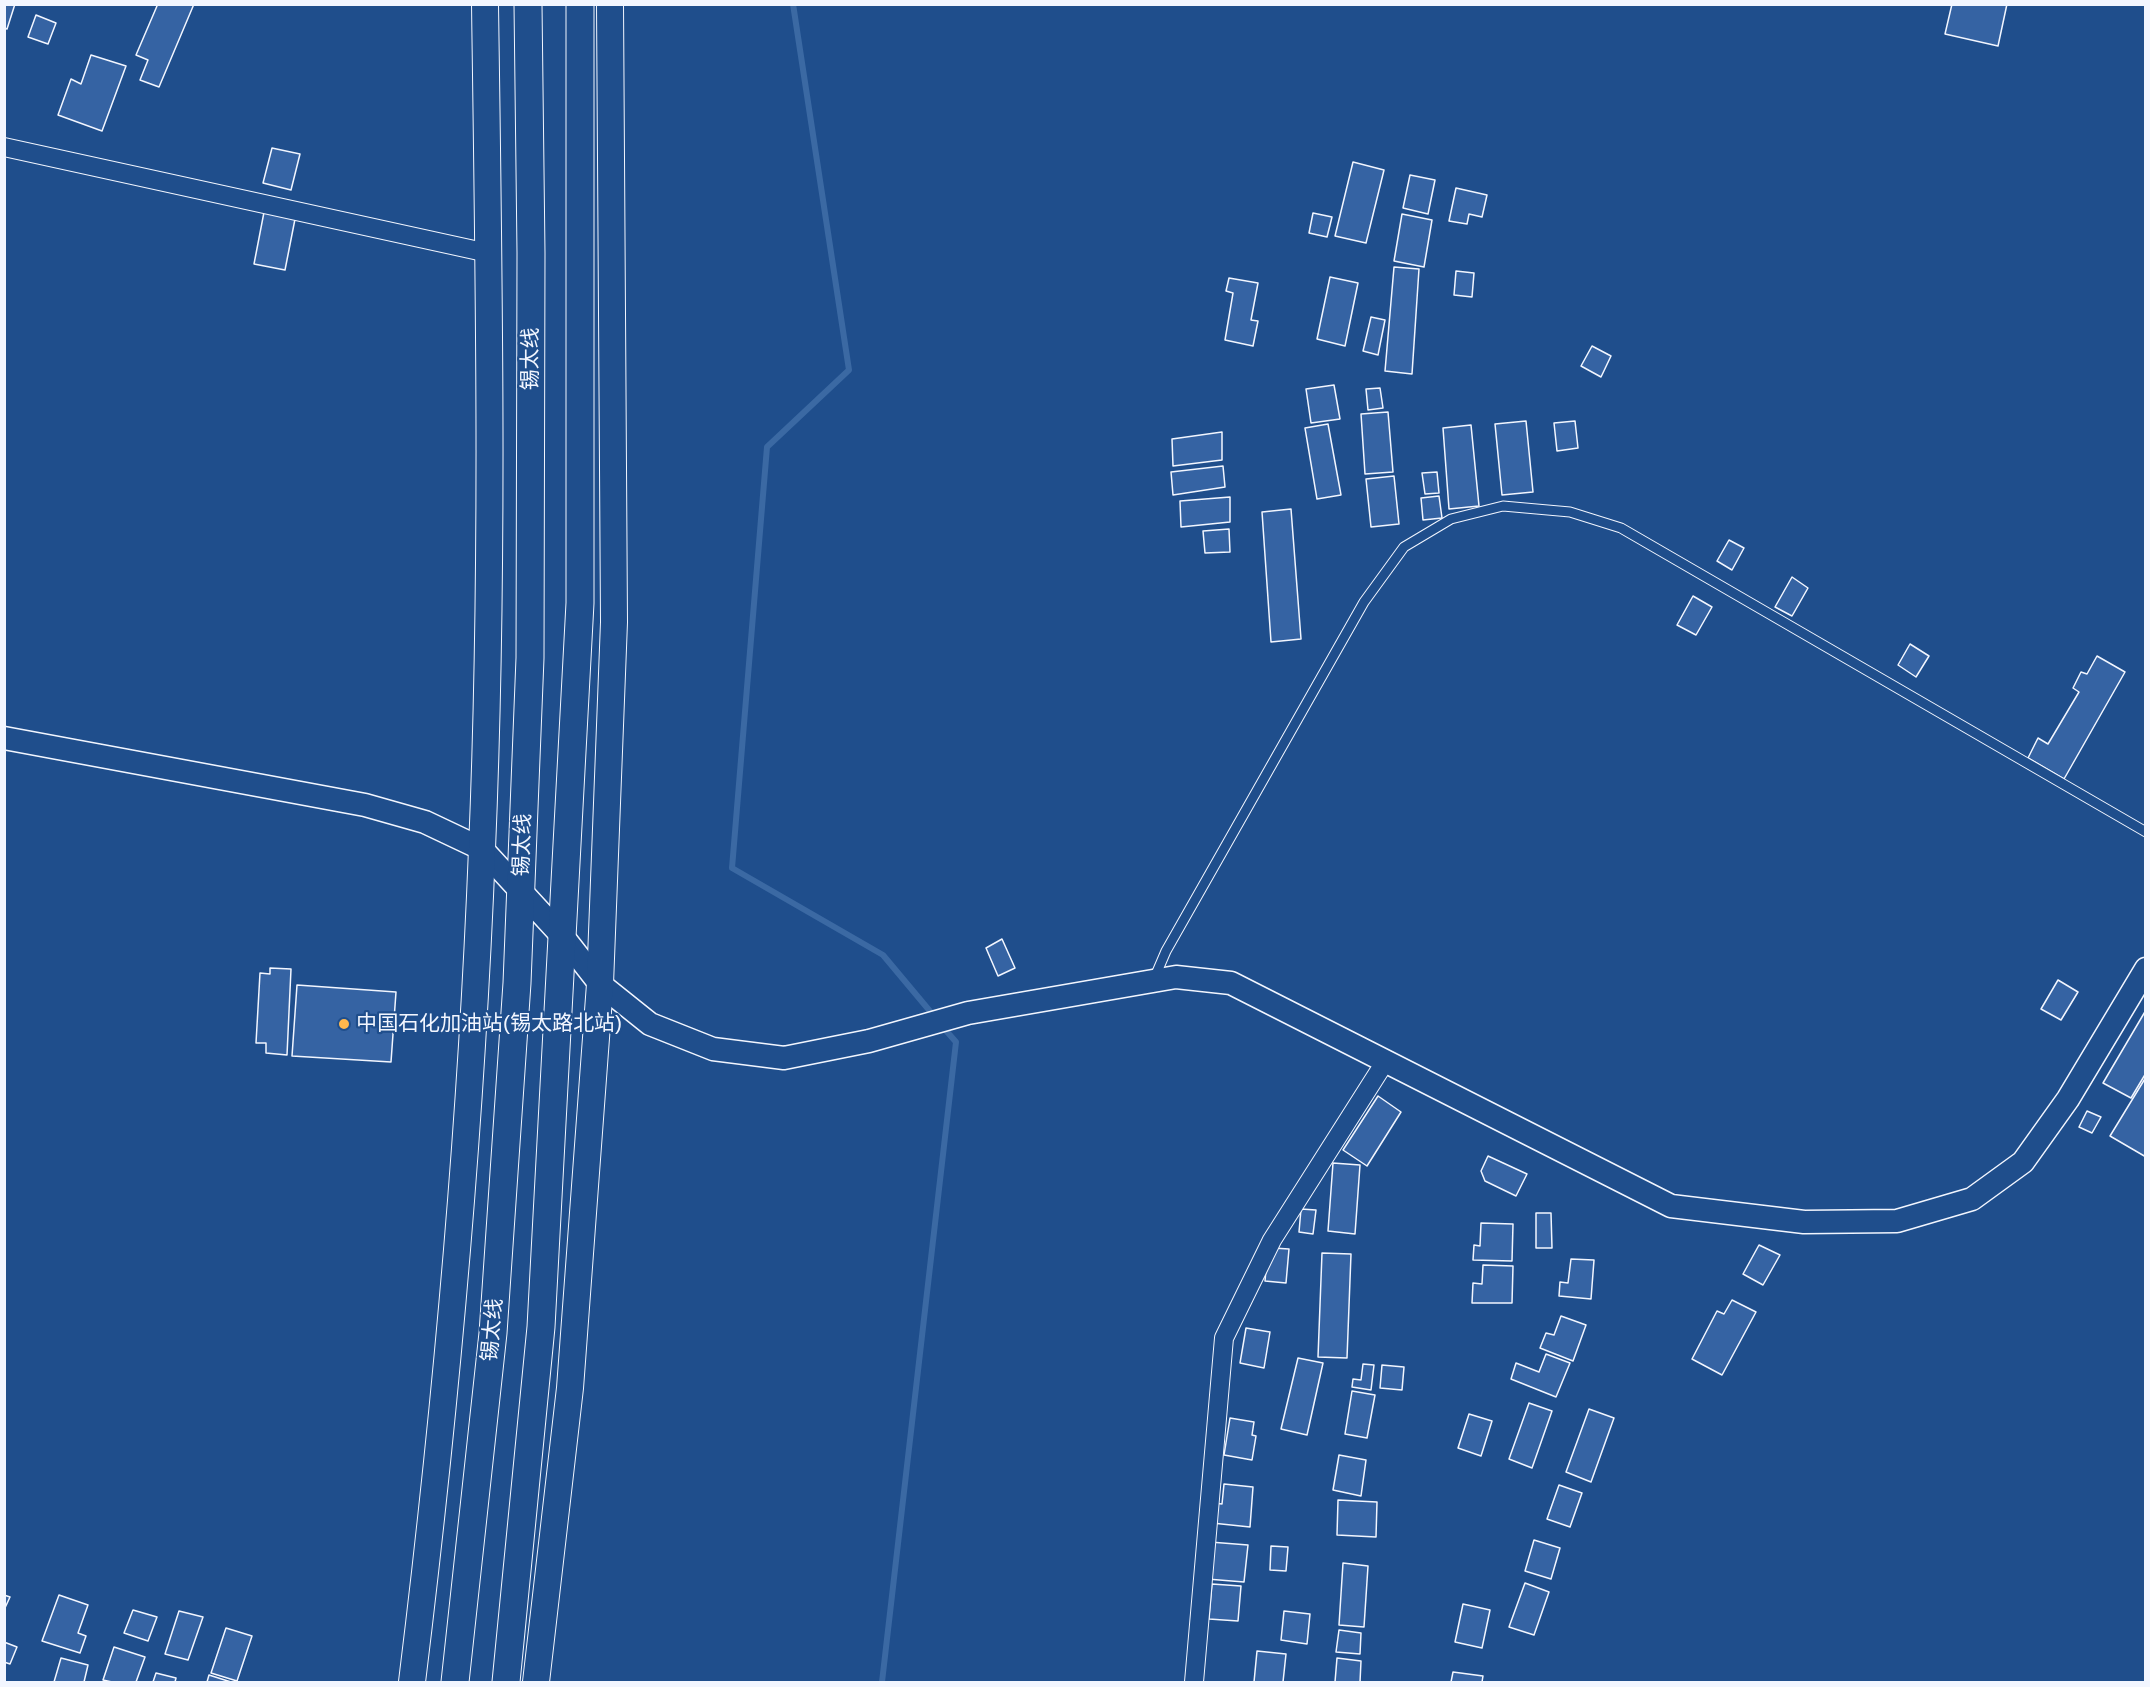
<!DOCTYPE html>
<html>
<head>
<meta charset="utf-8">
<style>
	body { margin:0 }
	#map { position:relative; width:2150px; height:1687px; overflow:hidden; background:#1f4e8c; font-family:Helvetica,sans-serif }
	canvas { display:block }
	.frame { position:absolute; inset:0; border:6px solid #f2f6ff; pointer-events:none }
</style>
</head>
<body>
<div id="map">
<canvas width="2150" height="1687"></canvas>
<div class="frame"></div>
</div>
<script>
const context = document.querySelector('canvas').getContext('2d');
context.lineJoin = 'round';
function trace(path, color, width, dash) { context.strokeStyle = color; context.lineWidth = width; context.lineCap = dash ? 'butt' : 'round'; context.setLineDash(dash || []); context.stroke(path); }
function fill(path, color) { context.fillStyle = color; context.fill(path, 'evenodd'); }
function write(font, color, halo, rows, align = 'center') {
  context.font = font + ' Helvetica,"Noto Sans SC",sans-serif'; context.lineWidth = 4.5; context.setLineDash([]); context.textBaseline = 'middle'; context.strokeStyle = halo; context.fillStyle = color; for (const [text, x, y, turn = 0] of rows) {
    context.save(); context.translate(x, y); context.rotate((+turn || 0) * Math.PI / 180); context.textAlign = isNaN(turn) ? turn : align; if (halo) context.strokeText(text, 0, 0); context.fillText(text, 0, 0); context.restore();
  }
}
trace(new Path2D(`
	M 793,4 L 849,370 L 767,447 L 732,868 L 883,955 L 934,1016
	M 882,1682 L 956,1042 L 942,1026`), '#3b69a3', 6);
const building = new Path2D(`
	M 4,4 L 15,4 L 7,29 L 4,28 Z
	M 155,4 L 194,4 L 159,87 L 140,80 L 148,60 L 136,55 L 157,6 Z
	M 1952,4 L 2007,4 L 1998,46 L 1945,34 Z
	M 36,15 L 56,23 L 48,44 L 28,37 Z
	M 91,55 L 126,66 L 102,131 L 58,115 L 71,79 L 81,84 Z
	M 272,148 L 300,154 L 291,190 L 263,183 Z
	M 1353,162 L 1384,170 L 1366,243 L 1335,236 Z
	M 1410,175 L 1435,180 L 1428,214 L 1403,208 Z
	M 1456,188 L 1487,195 L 1482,217 L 1469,214 L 1467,224 L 1449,221 Z
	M 265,207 L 296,214 L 285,270 L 254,264 Z
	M 1313,213 L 1332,217 L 1327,237 L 1309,233 Z
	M 1402,214 L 1432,220 L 1424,267 L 1394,261 Z
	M 1394,267 L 1419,269 L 1412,374 L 1385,371 Z
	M 1456,271 L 1474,273 L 1472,297 L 1454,295 Z
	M 1330,277 L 1358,283 L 1345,346 L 1317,339 Z
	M 1229,278 L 1258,283 L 1251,320 L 1258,321 L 1253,346 L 1225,340 L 1233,293 L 1226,291 Z
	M 1371,317 L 1385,320 L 1378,355 L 1363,351 Z
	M 1592,346 L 1611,356 L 1601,377 L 1581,366 Z
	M 1334,385 L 1340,419 L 1311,423 L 1306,389 Z
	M 1380,388 L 1383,408 L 1368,410 L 1366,389 Z
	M 1388,412 L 1393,472 L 1365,474 L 1361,414 Z
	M 1526,421 L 1533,492 L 1502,495 L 1495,424 Z
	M 1575,421 L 1578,448 L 1557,451 L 1554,423 Z
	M 1328,424 L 1341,495 L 1317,499 L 1305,428 Z
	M 1471,425 L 1479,506 L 1449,509 L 1443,428 Z
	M 1222,432 L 1222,460 L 1173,466 L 1172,439 Z
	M 1223,466 L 1225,487 L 1173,495 L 1171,472 Z
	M 1437,472 L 1439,493 L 1425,494 L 1422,473 Z
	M 1394,476 L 1399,524 L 1371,527 L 1366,479 Z
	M 1439,496 L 1442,518 L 1423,520 L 1421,498 Z
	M 1230,497 L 1230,522 L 1181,527 L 1180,501 Z
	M 1291,509 L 1301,639 L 1271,642 L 1262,512 Z
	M 1229,529 L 1230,552 L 1205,553 L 1203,531 Z
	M 1729,540 L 1744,548 L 1732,570 L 1717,561 Z
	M 1792,577 L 1808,588 L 1792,616 L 1775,607 Z
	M 1693,596 L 1712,607 L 1696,635 L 1677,625 Z
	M 1910,644 L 1929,656 L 1916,677 L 1898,665 Z
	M 2097,656 L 2125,672 L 2064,779 L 2028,758 L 2038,738 L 2048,744 L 2079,692 L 2073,688 L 2081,672 L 2087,674 Z
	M 1002,939 L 1015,968 L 998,976 L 986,948 Z
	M 270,968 L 291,969 L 287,1055 L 266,1053 L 266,1043 L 256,1043 L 260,973 L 270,974 Z
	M 2058,980 L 2078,992 L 2061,1020 L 2041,1009 Z
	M 297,985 L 396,992 L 391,1062 L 292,1056 Z
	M 2146,1010 L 2146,1073 L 2131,1098 L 2103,1083 Z
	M 2146,1077 L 2146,1157 L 2110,1136 Z
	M 1378,1096 L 1401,1112 L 1367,1166 L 1343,1150 Z
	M 2087,1111 L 2101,1117 L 2092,1133 L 2079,1127 Z
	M 1488,1156 L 1527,1174 L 1516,1196 L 1485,1181 L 1481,1171 Z
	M 1333,1163 L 1360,1165 L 1355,1234 L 1328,1231 Z
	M 1301,1209 L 1316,1210 L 1313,1234 L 1299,1232 Z
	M 1536,1213 L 1551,1213 L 1552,1248 L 1536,1248 Z
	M 1481,1223 L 1513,1224 L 1512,1261 L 1473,1260 L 1474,1245 L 1480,1246 Z
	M 1759,1245 L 1780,1255 L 1763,1285 L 1743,1274 Z
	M 1273,1248 L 1289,1249 L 1286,1283 L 1265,1281 L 1267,1258 Z
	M 1322,1253 L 1351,1254 L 1347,1358 L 1318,1357 Z
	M 1571,1259 L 1594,1260 L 1591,1299 L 1559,1296 L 1560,1282 L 1568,1283 Z
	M 1483,1265 L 1513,1266 L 1512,1303 L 1472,1303 L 1473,1283 L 1482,1284 Z
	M 1732,1300 L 1756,1312 L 1722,1375 L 1692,1359 L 1717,1311 L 1724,1314 Z
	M 1561,1316 L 1586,1325 L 1573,1361 L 1540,1348 L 1546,1333 L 1554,1335 Z
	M 1246,1328 L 1270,1332 L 1264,1368 L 1240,1363 Z
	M 1546,1354 L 1570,1363 L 1556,1397 L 1511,1379 L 1516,1363 L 1539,1372 Z
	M 1298,1358 L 1323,1363 L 1307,1435 L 1281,1429 Z
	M 1363,1364 L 1374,1365 L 1371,1390 L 1352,1387 L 1353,1379 L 1361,1380 Z
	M 1382,1365 L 1404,1367 L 1402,1390 L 1380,1388 Z
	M 1352,1391 L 1375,1395 L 1367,1438 L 1345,1434 Z
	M 1529,1403 L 1552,1411 L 1532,1468 L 1509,1459 Z
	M 1589,1409 L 1614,1418 L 1591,1482 L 1566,1472 Z
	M 1469,1414 L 1492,1421 L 1481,1456 L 1458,1448 Z
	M 1230,1418 L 1254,1422 L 1252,1435 L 1256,1436 L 1252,1460 L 1224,1455 Z
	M 1339,1455 L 1366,1460 L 1361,1496 L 1333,1490 Z
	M 1224,1484 L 1253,1487 L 1250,1527 L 1212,1523 L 1214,1503 L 1222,1504 Z
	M 1559,1485 L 1582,1493 L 1570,1527 L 1547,1519 Z
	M 1338,1500 L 1377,1502 L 1376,1537 L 1337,1535 Z
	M 1534,1540 L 1560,1548 L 1551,1579 L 1525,1571 Z
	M 1210,1542 L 1248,1545 L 1244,1582 L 1207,1579 Z
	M 1271,1546 L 1288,1547 L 1286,1571 L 1270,1570 Z
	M 1343,1563 L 1368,1566 L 1364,1627 L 1339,1625 Z
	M 1525,1583 L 1549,1592 L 1534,1635 L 1509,1627 Z
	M 1212,1584 L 1241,1586 L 1238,1621 L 1209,1619 Z
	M 4,1595 L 10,1597 L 4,1610 Z
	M 59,1595 L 88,1605 L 78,1633 L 86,1636 L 80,1653 L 42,1641 Z
	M 1463,1604 L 1490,1610 L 1482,1648 L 1455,1642 Z
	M 133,1610 L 157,1617 L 148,1641 L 124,1633 Z
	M 179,1611 L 203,1617 L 188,1660 L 165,1654 Z
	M 1284,1611 L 1310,1614 L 1307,1644 L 1281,1640 Z
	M 226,1628 L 252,1636 L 237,1681 L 211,1673 Z
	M 1339,1630 L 1361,1633 L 1360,1654 L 1336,1652 Z
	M 4,1642 L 17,1647 L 10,1664 L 4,1662 Z
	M 114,1647 L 145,1657 L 136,1682 L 112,1682 L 103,1680 Z
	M 1257,1651 L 1286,1654 L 1283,1682 L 1254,1682 Z
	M 61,1658 L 88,1665 L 84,1682 L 54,1682 Z
	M 1337,1658 L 1361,1661 L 1360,1682 L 1335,1682 Z
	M 1453,1672 L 1483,1676 L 1482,1682 L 1451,1682 Z
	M 156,1673 L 176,1678 L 175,1682 L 153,1682 Z
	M 209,1675 L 231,1682 L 207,1682 Z`);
fill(building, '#3563a3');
trace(building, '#f2f6ff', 1.5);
const service = new Path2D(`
	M 1154,979 L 1166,951 L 1364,602 L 1404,547 L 1451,519 L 1503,506 L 1570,512 L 1621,528 L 2146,832`);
const minor = new Path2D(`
	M 4,147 L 488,253
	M 1194,1682 L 1224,1338 L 1272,1240 L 1385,1062`);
const tertiary = new Path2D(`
	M 4,738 L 365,805 L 425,822 L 482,849 L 564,938 L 600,984 L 650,1024 L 713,1049 L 784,1058 L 869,1041 L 968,1013 L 1176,977 L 1231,983 L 1671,1206 L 1804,1222 L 1897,1221 L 1972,1199 L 2023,1162 L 2068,1099 L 2146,969`);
const secondary = new Path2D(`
	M 412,1682 C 446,1406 471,1128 482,849 C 494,568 489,286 485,4
	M 536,1682 L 570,1388 L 600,984 L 614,622 L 610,4`);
const primary = new Path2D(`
	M 455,1682 L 493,1333 L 517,983 L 530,658 L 531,253 L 528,4
	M 506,1682 L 541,1327 L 580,603 L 580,4`);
trace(service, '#f2f6ff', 11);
trace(minor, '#f2f6ff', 20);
trace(tertiary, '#f2f6ff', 25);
trace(secondary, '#f2f6ff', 28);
trace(primary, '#f2f6ff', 29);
trace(service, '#1f4e8c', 9);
trace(minor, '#1f4e8c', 18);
trace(tertiary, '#1f4e8c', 22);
trace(secondary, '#1f4e8c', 26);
trace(primary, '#1f4e8c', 27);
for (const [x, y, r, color] of [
	[344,1024,6,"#ffb74d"]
]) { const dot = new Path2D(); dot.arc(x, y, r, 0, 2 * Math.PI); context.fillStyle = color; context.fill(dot); trace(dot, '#1f4e8c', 2); }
write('21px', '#f2f6ff', '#1f4e8c', [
	["锡太线",531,359,-90],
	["锡太线",523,845,-88],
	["锡太线",493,1330,-85]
]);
write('21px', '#f2f6ff', '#1f4e8c', [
	["中国石化加油站(锡太路北站)",356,1024]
], 'left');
</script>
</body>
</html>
